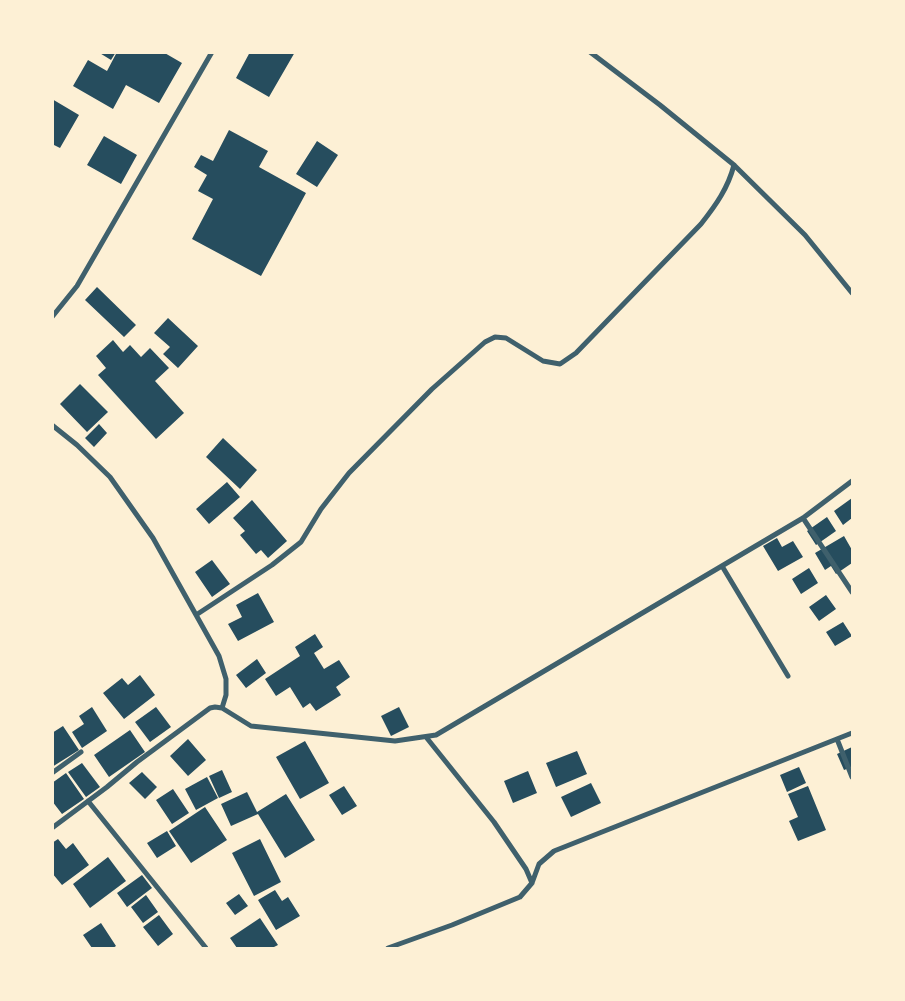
<!DOCTYPE html>
<html>
<head>
<meta charset="utf-8">
<style>
	body { margin:0 }
	#map { position:relative; width:905px; height:1001px; overflow:hidden; background:#fdf0d5; font-family:"Times New Roman",serif }
	canvas { display:block }
	.frame { position:absolute; inset:0; border:54px solid #fdf0d5; pointer-events:none }
</style>
</head>
<body>
<div id="map">
<canvas width="905" height="1001"></canvas>
<div class="frame"></div>
</div>
<script>
const context = document.querySelector('canvas').getContext('2d');
context.lineJoin = 'round';
function fill(path, color) { context.fillStyle = color; context.fill(path, 'evenodd'); }
function trace(path, color, width, dash) { context.strokeStyle = color; context.lineWidth = width; context.lineCap = dash ? 'butt' : 'round'; context.setLineDash(dash || []); context.stroke(path); }
fill(new Path2D(`
	M 98,52 L 116,52 L 111,60 Z
	M 117,52 L 163,52 L 182,63 L 159,103 L 126,85 L 113,109 L 73,86 L 88,60 L 107,71 Z
	M 250,52 L 295,52 L 269,97 L 236,78 Z
	M 52,99 L 79,115 L 60,148 L 52,144 Z
	M 229,130 L 268,151 L 259,167 L 306,193 L 261,276 L 192,239 L 213,199 L 198,191 L 207,175 L 194,167 L 201,155 L 213,161 Z
	M 104,136 L 137,155 L 121,184 L 87,165 Z
	M 317,141 L 338,155 L 317,187 L 296,174 Z
	M 97,287 L 136,325 L 124,337 L 85,300 Z
	M 168,318 L 198,346 L 178,368 L 163,354 L 170,347 L 154,333 Z
	M 113,340 L 123,352 L 130,345 L 141,357 L 150,348 L 169,368 L 155,381 L 184,413 L 156,439 L 98,375 L 106,368 L 96,356 Z
	M 80,384 L 108,412 L 87,432 L 60,404 Z
	M 99,424 L 107,433 L 94,447 L 85,438 Z
	M 223,438 L 257,470 L 240,489 L 206,457 Z
	M 227,482 L 240,497 L 209,524 L 196,509 Z
	M 852,498 L 852,518 L 843,525 L 834,511 Z
	M 252,500 L 287,541 L 268,558 L 261,550 L 256,554 L 240,535 L 245,531 L 233,518 Z
	M 827,517 L 836,531 L 816,545 L 807,531 Z
	M 844,536 L 852,550 L 852,563 L 836,574 L 831,566 L 825,570 L 815,553 Z
	M 777,538 L 782,547 L 793,541 L 803,557 L 778,571 L 763,546 Z
	M 212,560 L 230,584 L 212,597 L 195,572 Z
	M 809,568 L 818,583 L 801,594 L 792,579 Z
	M 258,593 L 274,622 L 238,641 L 228,624 L 242,617 L 236,605 Z
	M 826,595 L 836,609 L 819,621 L 809,607 Z
	M 843,622 L 852,636 L 835,646 L 826,632 Z
	M 315,634 L 323,647 L 314,653 L 324,669 L 339,660 L 350,677 L 336,687 L 341,695 L 316,711 L 310,703 L 303,708 L 290,687 L 276,696 L 265,679 L 300,656 L 295,647 Z
	M 257,659 L 266,673 L 246,688 L 236,675 Z
	M 140,675 L 155,695 L 124,719 L 103,693 L 122,678 L 128,685 Z
	M 92,707 L 107,731 L 82,748 L 72,732 L 84,724 L 79,716 Z
	M 156,707 L 171,727 L 150,742 L 135,722 Z
	M 399,707 L 409,727 L 391,736 L 381,716 Z
	M 63,726 L 79,750 L 52,767 L 52,733 Z
	M 130,730 L 145,752 L 109,777 L 94,755 Z
	M 188,739 L 206,760 L 188,776 L 170,756 Z
	M 305,741 L 329,783 L 300,799 L 276,757 Z
	M 852,747 L 852,767 L 844,770 L 837,754 Z
	M 577,751 L 587,774 L 556,787 L 546,763 Z
	M 82,763 L 100,787 L 86,797 L 68,772 Z
	M 799,767 L 806,783 L 787,792 L 780,775 Z
	M 222,770 L 232,792 L 219,798 L 209,776 Z
	M 528,771 L 537,793 L 513,803 L 504,781 Z
	M 142,772 L 157,787 L 145,799 L 129,783 Z
	M 66,773 L 84,799 L 62,814 L 52,801 L 52,783 Z
	M 207,777 L 218,798 L 196,810 L 185,789 Z
	M 591,783 L 601,803 L 571,817 L 561,797 Z
	M 344,786 L 357,806 L 342,815 L 329,795 Z
	M 808,786 L 826,830 L 798,841 L 789,821 L 798,817 L 788,794 Z
	M 173,789 L 189,813 L 172,824 L 156,800 Z
	M 247,792 L 257,812 L 286,794 L 315,840 L 285,858 L 258,814 L 231,826 L 221,804 Z
	M 205,807 L 227,840 L 191,863 L 169,831 Z
	M 167,831 L 176,846 L 157,858 L 147,843 Z
	M 58,839 L 66,849 L 73,843 L 89,865 L 62,885 L 52,873 L 52,843 Z
	M 260,839 L 281,882 L 254,896 L 232,853 Z
	M 108,857 L 126,881 L 90,908 L 73,884 Z
	M 142,875 L 152,888 L 127,907 L 117,893 Z
	M 275,890 L 282,901 L 288,897 L 300,916 L 276,930 L 258,900 Z
	M 239,894 L 248,906 L 235,915 L 226,903 Z
	M 146,895 L 158,912 L 143,923 L 131,907 Z
	M 159,915 L 173,934 L 158,946 L 143,927 Z
	M 260,918 L 278,945 L 272,948 L 237,948 L 230,938 Z
	M 101,923 L 116,946 L 113,948 L 92,948 L 83,935 Z`), '#264d5e');
trace(new Path2D(`
	M 590,52 L 660,105 L 734,165 L 805,235 L 852,293
	M 52,317 L 77,286 L 212,52
	M 52,425 L 77,445 L 110,477 L 153,538 L 219,656 L 226,679 L 226,695 L 222,708
	M 803,518 L 852,592
	M 722,566 L 788,676
	M 196,615 L 272,565 L 301,542 L 321,509 L 349,473 L 432,389 L 485,342 L 495,337 L 506,338 L 543,361 L 560,364 L 576,353 L 701,224 C 716,205 728,188 734,165
	M 426,737 L 494,822 L 526,869 L 532,883
	M 837,739 L 852,777
	M 52,773 L 81,752
	M 88,801 L 206,948
	M 52,828 L 107,787 L 137,762 L 210,708 L 215,707 L 222,708 L 251,726 L 395,741 L 436,735 L 803,518 L 852,481
	M 388,948 L 452,925 L 520,897 L 532,883 L 539,864 L 554,851 L 852,733`), '#3f606c', 5);
</script>
</body>
</html>
